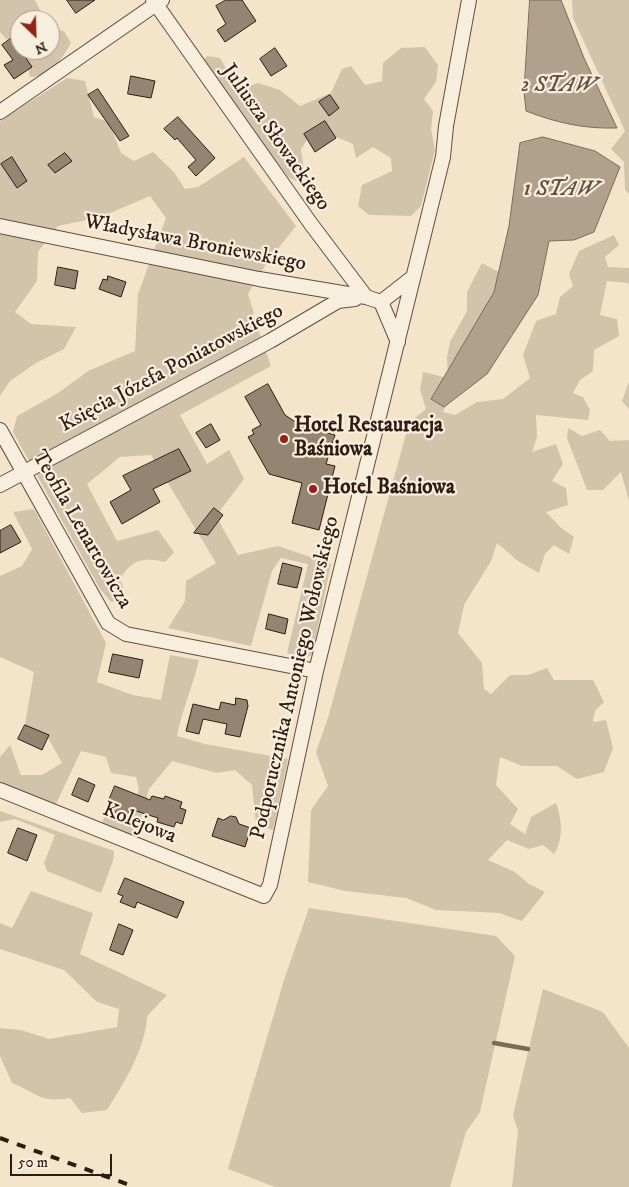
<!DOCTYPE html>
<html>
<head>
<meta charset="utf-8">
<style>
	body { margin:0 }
	#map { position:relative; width:629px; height:1187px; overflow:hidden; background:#f4e5ca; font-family:"IM FELL DW Pica",serif }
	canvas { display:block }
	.north { position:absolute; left:10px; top:10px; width:50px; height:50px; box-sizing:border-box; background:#f8eedd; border:1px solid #a79a8b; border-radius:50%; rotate:156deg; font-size:14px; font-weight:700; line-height:20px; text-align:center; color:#2e1b11 }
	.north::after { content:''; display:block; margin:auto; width:18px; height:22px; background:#8f2418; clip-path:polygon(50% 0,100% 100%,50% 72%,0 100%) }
	.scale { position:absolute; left:10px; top:1154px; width:102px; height:22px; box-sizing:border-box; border:2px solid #2e1b11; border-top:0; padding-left:6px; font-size:15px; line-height:18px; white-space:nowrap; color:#2e1b11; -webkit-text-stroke:4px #f8eedd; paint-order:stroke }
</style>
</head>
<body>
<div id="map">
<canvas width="629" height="1187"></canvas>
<div class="north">N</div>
<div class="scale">50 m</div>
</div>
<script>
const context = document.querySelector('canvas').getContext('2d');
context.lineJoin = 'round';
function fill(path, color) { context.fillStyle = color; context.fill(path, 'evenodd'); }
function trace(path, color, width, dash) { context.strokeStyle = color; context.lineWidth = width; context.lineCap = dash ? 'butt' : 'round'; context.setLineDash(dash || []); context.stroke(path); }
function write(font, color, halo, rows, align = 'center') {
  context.font = font + ' "IM FELL DW Pica",serif'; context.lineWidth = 4.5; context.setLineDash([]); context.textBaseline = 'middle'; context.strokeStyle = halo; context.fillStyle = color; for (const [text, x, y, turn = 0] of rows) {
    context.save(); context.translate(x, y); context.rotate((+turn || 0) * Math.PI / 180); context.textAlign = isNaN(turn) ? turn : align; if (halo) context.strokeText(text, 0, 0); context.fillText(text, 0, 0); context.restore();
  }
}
fill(new Path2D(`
	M 0,0 L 35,0 L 40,10 L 41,20 L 20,20 L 20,41 L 6,39 L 0,32 Z
	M 572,0 L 629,0 L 629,194 L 625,190 L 624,162 L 611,149 L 625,131 L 573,18 Z
	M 50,29 L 64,31 L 71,43 C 62,59 50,77 30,77 L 24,50 L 50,50 Z
	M 425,47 L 438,65 L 436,82 L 424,99 L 433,111 L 431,129 L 435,150 L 421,206 L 411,216 L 369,215 L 358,206 L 362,185 L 392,171 L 391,158 L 373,147 L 356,158 L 353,144 L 315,128 L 301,149 L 305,177 L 299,182 L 288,177 L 202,63 L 207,56 L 220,58 L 238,90 L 258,83 L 280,90 L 300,106 L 331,93 L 342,69 L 351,66 L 365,85 L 382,81 L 383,63 L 401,48 Z
	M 67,78 L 85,81 L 94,117 L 109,122 L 121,153 L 134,161 L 153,152 L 174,172 L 185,189 L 198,187 L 244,157 L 296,226 L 266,264 L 248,294 L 254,313 L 249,320 L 257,326 L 271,366 L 180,415 L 207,464 L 229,450 L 244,479 L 216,516 L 238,555 L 278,546 L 331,564 L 312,655 L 305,658 L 287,653 L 308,564 L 281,558 L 272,571 L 251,646 L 168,628 L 185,601 L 186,581 L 216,563 L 151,455 L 120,457 L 87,484 L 117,541 L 158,530 L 174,552 L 165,562 C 143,557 132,559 120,579 L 124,590 L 123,601 L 111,602 L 100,589 L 13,432 L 17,416 L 58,393 L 88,371 L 135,351 L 138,294 L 166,218 L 150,196 L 101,217 L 58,226 L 38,252 L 37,281 L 15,312 L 31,324 L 76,327 L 64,349 L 36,363 L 10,381 L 0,396 L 0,121 Z
	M 614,235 L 619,245 L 605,257 L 608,267 L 629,268 L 629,286 L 628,283 L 607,281 L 600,315 L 617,319 L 619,336 L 594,350 L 593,371 L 580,380 L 573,393 L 583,397 L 590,410 L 588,420 L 536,415 L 537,437 L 532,452 L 556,444 L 563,464 L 552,481 L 566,488 L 568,505 L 546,512 L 560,527 L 574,537 L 569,554 L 554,545 L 545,554 L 539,573 L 518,561 L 497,543 L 491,561 L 464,605 L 458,633 L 482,663 L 484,689 L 491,694 L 510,675 L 528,675 L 547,668 L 554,680 L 593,680 L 604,702 L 595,711 L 593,722 L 606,720 L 613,748 L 604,772 L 577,779 L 557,766 L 522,766 L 500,757 L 496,785 L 518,809 L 510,824 L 525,834 L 531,817 L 556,803 C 562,820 564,839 554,854 L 543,845 L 529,849 L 507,840 L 488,860 L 515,872 L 529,884 L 545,892 L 522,921 L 499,913 L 436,910 L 406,898 L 345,891 L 308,882 L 311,810 L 328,786 L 316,752 L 328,718 L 409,423 L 426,409 L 420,390 L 423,372 L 448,378 L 447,357 L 450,342 L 467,311 L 467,292 L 482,263 L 510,278 L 463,367 L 443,412 L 455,415 L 477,402 L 503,399 L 530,378 L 523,355 L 536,321 L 556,314 L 560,297 L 573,286 L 569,274 L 579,251 Z
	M 629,382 L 629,409 L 622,401 Z
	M 568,428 L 582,436 L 600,430 L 610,441 L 629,440 L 629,501 L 621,472 L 603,490 L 587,490 L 567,438 Z
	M 34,509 L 106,643 L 97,682 L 133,695 L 161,700 L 170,655 L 199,660 C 193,686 182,710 177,736 L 205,744 L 288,759 L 273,830 L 256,825 L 252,785 L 235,770 L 217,773 L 172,761 L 149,789 L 135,840 L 102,825 L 106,808 L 130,817 L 139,789 L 136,777 L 111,773 L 106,757 L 81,751 L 56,804 L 0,782 L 0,757 L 10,745 L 21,775 L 42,775 L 62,763 L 47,736 L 24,730 L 34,672 L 0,657 L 0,576 L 22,566 L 32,549 L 13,512 Z
	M 0,811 L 114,851 L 113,861 L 101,893 L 47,871 L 44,863 L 55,835 L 15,819 L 0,822 Z
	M 31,891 L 93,913 L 80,954 L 167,995 L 147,1016 C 146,1048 124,1083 107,1110 L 82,1113 L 70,1098 C 39,1103 39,1094 12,1083 L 0,1056 L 0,1028 L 21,1030 L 49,1039 L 117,1027 L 119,1009 L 97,1002 L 64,970 L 0,949 L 0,923 L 12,928 Z
	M 309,908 L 496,936 L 515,956 L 480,1112 L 466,1132 L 450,1187 L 275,1187 L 228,1169 L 284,980 Z
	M 543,989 L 603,1012 L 629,1048 L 629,1187 L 512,1187 L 518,1131 L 513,1115 Z`), '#d2c3ab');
const water = new Path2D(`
	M 530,0 L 561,0 L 584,58 L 617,128 C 584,129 557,123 526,111 L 524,91 Z
	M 543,137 L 595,151 L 620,167 L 594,232 L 574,240 L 549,241 L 538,295 L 487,374 L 444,407 L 431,399 L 494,292 L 509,226 L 520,143 Z`);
fill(water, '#b1a08b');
trace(water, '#7d6b5a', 1);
trace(new Path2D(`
	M 494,1043 L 528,1049`), '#7d6b5a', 4.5);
const building = new Path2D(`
	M 67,0 L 95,0 L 76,13 Z
	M 226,0 L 242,0 L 256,21 L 225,42 L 217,30 L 226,24 L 216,6 Z
	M 12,38 L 32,67 L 14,79 L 4,65 L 13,60 L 2,45 Z
	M 275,48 L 287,66 L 271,76 L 260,59 Z
	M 131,76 L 155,81 L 151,98 L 128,94 Z
	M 98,89 L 129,136 L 120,141 L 88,95 Z
	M 330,95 L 339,108 L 329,116 L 319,102 Z
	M 178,117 L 215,158 L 196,176 L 188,167 L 196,160 L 177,138 L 175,140 L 164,129 Z
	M 325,121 L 336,138 L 315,152 L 304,134 Z
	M 65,153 L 72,161 L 55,173 L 48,165 Z
	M 12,157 L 27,181 L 17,188 L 1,164 Z
	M 58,267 L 78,271 L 75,289 L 55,285 Z
	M 108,276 L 126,282 L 121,297 L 99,289 L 103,279 L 107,280 Z
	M 268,384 L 285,415 L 300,425 L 335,435 L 326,464 L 335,466 L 319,530 L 292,523 L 302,483 L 269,474 L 248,437 L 254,434 L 252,430 L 261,425 L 245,397 Z
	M 211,424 L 220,440 L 206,448 L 196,433 Z
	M 179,449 L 191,471 L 153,489 L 160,502 L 122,524 L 110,502 L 131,490 L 123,476 Z
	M 214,508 L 223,515 L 208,535 L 194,533 Z
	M 11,525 L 21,542 L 0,553 L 0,531 Z
	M 283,563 L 302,568 L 297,588 L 278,584 Z
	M 269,614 L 288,619 L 285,634 L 266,629 Z
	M 113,654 L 143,660 L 139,678 L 109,672 Z
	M 236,698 L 247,700 L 248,706 L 240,737 L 225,734 L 227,724 L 203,719 L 199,734 L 186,731 L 193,704 L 219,710 L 221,702 L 235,705 Z
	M 25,725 L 49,735 L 42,750 L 18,739 Z
	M 79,778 L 95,785 L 88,802 L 72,795 Z
	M 115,786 L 150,800 L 152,796 L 164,799 L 165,796 L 182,802 L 180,808 L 186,810 L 182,824 L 176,822 L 174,827 L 157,822 L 158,818 L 130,809 L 126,817 L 109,810 L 112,802 L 109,800 Z
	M 231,816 L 236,817 L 239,824 L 251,828 L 245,847 L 212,836 L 218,818 L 223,820 Z
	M 18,828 L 37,835 L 27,861 L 8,853 Z
	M 125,878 L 184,902 L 177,918 L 137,902 L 135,908 L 120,902 L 123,896 L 118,894 Z
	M 119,924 L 133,930 L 123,955 L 110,950 Z`);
fill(building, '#958471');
trace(building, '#2e1b11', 1);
const minor = new Path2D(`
	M 153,0 L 311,224 L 366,297
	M 0,112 L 162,0
	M 0,226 L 259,279 L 366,297 L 381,302 L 413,277
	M 381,302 L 398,342
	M 0,430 L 108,623 L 126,634 L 316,671
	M 0,485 L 270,341 L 338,301 L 355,299
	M 0,790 L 264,896 L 270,885 L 316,671 L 443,157 L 446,126 L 469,0`);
trace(minor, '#604e3f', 16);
trace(minor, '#f8eedd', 14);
trace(new Path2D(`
	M 0,1138 L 135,1187`), '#2e1b11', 4, [9, 9]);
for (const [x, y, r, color] of [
	[284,439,5,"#8f2418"],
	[313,489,5,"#8f2418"]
]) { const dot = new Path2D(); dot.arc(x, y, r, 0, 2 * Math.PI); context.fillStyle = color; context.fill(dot); trace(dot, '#f8eedd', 2); }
write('21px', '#2e1b11', '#f8eedd', [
	["Juliusza Słowackiego",275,138,55],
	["Władysława Broniewskiego",195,244,11],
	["Księcia Józefa Poniatowskiego",172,369,-28],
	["Teofila Lenartowicza",81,530,60],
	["Podporucznika Antoniego Wołowskiego",296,678,-77],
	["Kolejowa",139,824,22]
]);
write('bold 21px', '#2e1b11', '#f8eedd', [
	["Hotel Restauracja",294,427],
	["Baśniowa",294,451],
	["Hotel Baśniowa",323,489]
], 'left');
write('italic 22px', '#625042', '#f8eedd', [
	["2 STAW",559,86],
	["1 STAW",561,190]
]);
</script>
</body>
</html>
